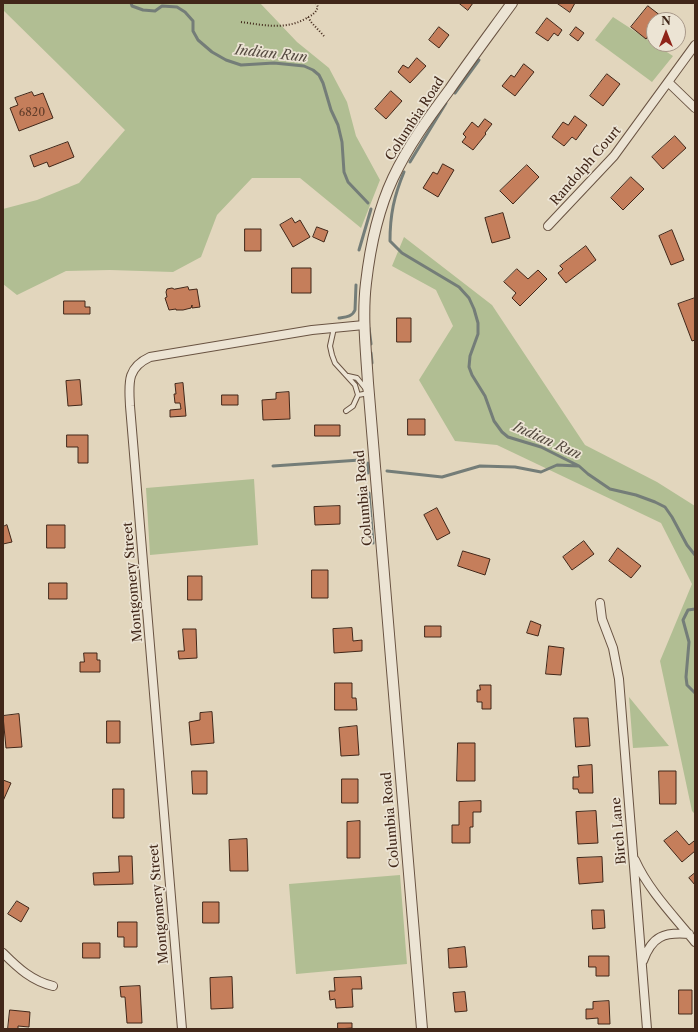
<!DOCTYPE html>
<html>
<head>
<meta charset="utf-8">
<style>
	body { margin:0 }
	#map { position:relative; width:698px; height:1032px; overflow:hidden; background:#e2d6bd; font-family:"Libre Caslon Text",serif }
	canvas { display:block }
	.frame { position:absolute; inset:0; border:4px solid #412719; pointer-events:none }
	.north { position:absolute; left:646px; top:12px; width:40px; height:40px; box-sizing:border-box; background:#ece4d4; border:1px solid #a89889; border-radius:50%; rotate:0deg; font-size:11px; font-weight:700; line-height:16px; text-align:center; color:#412719 }
	.north::after { content:''; display:block; margin:auto; width:14px; height:18px; background:#8f2418; clip-path:polygon(50% 0,100% 100%,50% 72%,0 100%) }
</style>
</head>
<body>
<div id="map">
<canvas width="698" height="1032"></canvas>
<div class="frame"></div>
<div class="north">N</div>
</div>
<script>
const context = document.querySelector('canvas').getContext('2d');
context.lineJoin = 'round';
function fill(path, color) { context.fillStyle = color; context.fill(path, 'evenodd'); }
function trace(path, color, width, dash) { context.strokeStyle = color; context.lineWidth = width; context.lineCap = dash ? 'butt' : 'round'; context.setLineDash(dash || []); context.stroke(path); }
function write(font, color, halo, rows, align = 'center') {
  context.font = font + ' "Libre Caslon Text",serif'; context.lineWidth = 3.5; context.setLineDash([]); context.textBaseline = 'middle'; context.strokeStyle = halo; context.fillStyle = color; for (const [text, x, y, turn = 0] of rows) {
    context.save(); context.translate(x, y); context.rotate((+turn || 0) * Math.PI / 180); context.textAlign = isNaN(turn) ? turn : align; if (halo) context.strokeText(text, 0, 0); context.fillText(text, 0, 0); context.restore();
  }
}
fill(new Path2D(`
	M 3,3 L 260,3 L 297,42 L 329,68 L 347,102 L 356,136 L 380,180 L 361,228 L 300,178 L 252,178 L 217,215 L 201,257 L 173,272 L 110,270 L 66,271 L 17,295 L 3,284 L 3,209 L 37,200 L 79,183 L 125,130 L 3,10 Z
	M 613,17 L 673,56 L 652,82 L 595,40 Z
	M 404,237 L 492,305 L 585,445 L 657,482 L 695,506 L 695,814 L 692,811 L 660,661 L 692,584 L 661,523 L 497,445 L 455,441 L 419,380 L 453,326 L 436,290 L 392,266 Z
	M 254,479 L 258,545 L 150,555 L 146,488 Z
	M 629,697 L 669,746 L 633,748 Z
	M 400,875 L 407,964 L 296,974 L 289,884 Z`), '#b1be93');
trace(new Path2D(`
	M 131,3 L 132,6 L 143,10 L 155,11 L 162,6 L 177,7 L 185,12 L 193,21 L 193,31 L 198,40 L 212,52 L 226,60 L 241,65 L 274,63 L 304,66 L 313,70 L 319,75 L 323,83 L 331,110 L 338,125 L 342,142 L 344,172 L 348,182 L 368,203
	M 455,93 L 479,60
	M 410,162 L 446,103
	M 404,172 C 394,196 390,215 390,241 L 402,253 L 459,287 L 469,298 L 474,309 L 478,323 L 478,334 L 470,356 L 469,367 L 472,375 L 485,396 L 494,421 L 502,432 L 508,437 L 541,447 L 579,466 L 588,474 L 610,489 L 636,495 L 655,502 L 665,507 L 672,517 L 687,545 L 695,555
	M 359,250 L 371,209
	M 339,318 C 346,317 352,317 355,310 L 356,285
	M 369,328 L 371,344
	M 371,353 L 372,363
	M 368,463 L 368,473
	M 273,466 L 360,460
	M 387,471 L 442,477 L 480,466 L 515,467 L 541,472 L 557,465 L 578,466
	M 369,493 L 373,543
	M 695,609 L 688,610 L 683,620 L 689,642 L 686,677 L 687,685 L 695,693`), '#747d78', 3);
const building = new Path2D(`
	M 459,3 L 473,3 L 468,10 Z
	M 557,3 L 575,3 L 570,12 Z
	M 648,6 L 661,16 L 657,20 L 654,20 L 654,29 L 646,39 L 631,27 Z
	M 547,18 L 562,30 L 558,36 L 554,33 L 548,41 L 536,33 Z
	M 439,27 L 449,35 L 439,48 L 429,40 Z
	M 576,27 L 584,33 L 578,41 L 570,35 Z
	M 417,58 L 426,66 L 410,83 L 398,72 L 403,65 L 408,68 Z
	M 524,64 L 534,72 L 515,96 L 502,86 L 511,75 L 514,77 Z
	M 607,74 L 620,84 L 603,106 L 590,96 Z
	M 391,91 L 402,101 L 386,119 L 375,109 Z
	M 32,92 L 34,96 L 43,93 L 53,118 L 19,131 L 10,108 L 18,105 L 15,98 Z
	M 575,116 L 587,125 L 576,140 L 572,137 L 564,146 L 552,137 L 563,122 L 568,125 Z
	M 485,119 L 492,124 L 485,133 L 486,134 L 473,150 L 462,142 L 466,137 L 463,134 L 472,122 L 478,127 Z
	M 675,136 L 686,148 L 663,169 L 652,157 Z
	M 68,142 L 74,157 L 49,167 L 47,162 L 34,167 L 30,156 Z
	M 443,164 L 454,170 L 438,197 L 423,188 L 433,172 L 437,174 Z
	M 527,165 L 539,177 L 513,204 L 500,191 Z
	M 631,177 L 644,189 L 623,210 L 611,198 Z
	M 503,213 L 510,238 L 492,243 L 485,218 Z
	M 292,218 L 295,223 L 300,220 L 310,237 L 293,247 L 280,225 Z
	M 317,227 L 328,231 L 324,242 L 313,237 Z
	M 245,229 L 261,229 L 261,251 L 245,251 Z
	M 672,230 L 684,260 L 671,265 L 659,236 Z
	M 586,246 L 596,260 L 566,283 L 558,273 L 563,269 L 560,266 Z
	M 292,268 L 311,268 L 311,293 L 292,293 Z
	M 517,269 L 528,279 L 538,270 L 547,279 L 520,306 L 512,298 L 516,293 L 504,282 Z
	M 188,287 L 189,290 L 197,289 L 200,307 L 192,308 L 192,305 L 191,308 L 183,310 L 176,310 L 176,309 L 169,310 L 165,298 L 167,297 L 166,292 L 167,289 L 172,288 L 174,289 Z
	M 695,298 L 695,340 L 692,341 L 678,304 Z
	M 64,301 L 85,301 L 85,307 L 90,307 L 90,314 L 64,314 Z
	M 397,318 L 411,318 L 411,342 L 397,342 Z
	M 80,380 L 82,405 L 68,406 L 66,381 Z
	M 183,383 L 186,416 L 170,417 L 170,410 L 181,409 L 180,403 L 175,403 L 174,394 L 176,394 L 175,384 Z
	M 289,392 L 290,419 L 263,420 L 262,400 L 276,399 L 276,393 Z
	M 222,395 L 238,395 L 238,405 L 222,405 Z
	M 408,419 L 425,419 L 425,435 L 408,435 Z
	M 315,425 L 340,425 L 340,436 L 315,436 Z
	M 67,435 L 88,435 L 88,463 L 78,463 L 78,447 L 67,447 Z
	M 340,506 L 340,524 L 315,525 L 314,507 Z
	M 437,508 L 450,533 L 437,540 L 424,515 Z
	M 7,525 L 12,542 L 3,544 L 3,527 Z
	M 47,525 L 65,525 L 65,548 L 47,548 Z
	M 584,541 L 594,554 L 572,570 L 563,557 Z
	M 618,548 L 641,566 L 631,578 L 609,561 Z
	M 463,551 L 490,559 L 485,575 L 458,566 Z
	M 312,570 L 328,570 L 328,598 L 312,598 Z
	M 188,576 L 202,576 L 202,600 L 188,600 Z
	M 49,583 L 67,583 L 67,599 L 49,599 Z
	M 531,621 L 541,625 L 538,636 L 527,633 Z
	M 425,626 L 441,626 L 441,637 L 425,637 Z
	M 352,628 L 353,641 L 362,640 L 362,651 L 334,653 L 333,629 Z
	M 183,629 L 196,629 L 197,658 L 179,659 L 178,651 L 184,651 Z
	M 549,646 L 564,648 L 561,675 L 546,674 Z
	M 84,653 L 97,653 L 97,660 L 100,660 L 100,672 L 80,672 L 80,662 L 84,662 Z
	M 335,683 L 352,683 L 352,698 L 356,698 L 357,710 L 335,710 Z
	M 480,685 L 491,685 L 491,709 L 482,709 L 482,702 L 477,702 L 477,690 L 480,690 Z
	M 212,712 L 214,743 L 191,745 L 189,722 L 200,720 L 200,713 Z
	M 19,714 L 22,747 L 6,748 L 3,716 Z
	M 574,718 L 588,718 L 590,746 L 576,747 Z
	M 107,721 L 120,721 L 120,743 L 107,743 Z
	M 357,726 L 359,755 L 341,756 L 339,728 Z
	M 458,743 L 475,743 L 475,781 L 457,781 Z
	M 592,765 L 593,793 L 579,793 L 578,789 L 573,789 L 573,777 L 579,777 L 578,766 Z
	M 192,771 L 207,771 L 207,794 L 193,794 Z
	M 659,771 L 676,771 L 676,804 L 660,804 Z
	M 342,779 L 358,779 L 358,803 L 342,803 Z
	M 3,780 L 11,783 L 3,801 Z
	M 113,789 L 124,789 L 124,818 L 113,818 Z
	M 481,801 L 481,812 L 473,812 L 473,827 L 470,827 L 470,843 L 452,843 L 452,825 L 459,825 L 459,802 Z
	M 596,811 L 598,843 L 578,844 L 576,812 Z
	M 360,821 L 360,858 L 347,858 L 347,822 Z
	M 677,831 L 689,845 L 694,841 L 695,843 L 695,851 L 682,862 L 664,841 Z
	M 247,839 L 248,871 L 230,871 L 229,840 Z
	M 119,856 L 132,856 L 133,884 L 94,885 L 93,873 L 119,872 Z
	M 602,857 L 603,882 L 579,884 L 577,858 Z
	M 695,873 L 695,885 L 689,878 Z
	M 17,901 L 29,908 L 21,922 L 8,914 Z
	M 203,902 L 219,902 L 219,923 L 203,923 Z
	M 592,910 L 604,910 L 605,928 L 593,929 Z
	M 118,922 L 137,922 L 137,947 L 124,947 L 124,937 L 118,937 Z
	M 83,943 L 100,943 L 100,958 L 83,958 Z
	M 465,947 L 467,967 L 449,968 L 448,949 Z
	M 589,956 L 609,956 L 609,976 L 596,976 L 596,967 L 589,967 Z
	M 232,977 L 233,1008 L 211,1009 L 210,978 Z
	M 361,977 L 362,989 L 352,989 L 353,1007 L 336,1008 L 335,999 L 330,1000 L 329,991 L 335,991 L 334,978 Z
	M 140,986 L 142,1023 L 127,1023 L 125,997 L 121,997 L 120,987 Z
	M 679,990 L 692,990 L 692,1014 L 679,1014 Z
	M 465,992 L 467,1011 L 455,1012 L 453,993 Z
	M 609,1001 L 610,1024 L 598,1024 L 598,1018 L 586,1019 L 586,1009 L 593,1009 L 593,1002 Z
	M 10,1010 L 30,1012 L 29,1027 L 18,1026 L 18,1029 L 8,1029 Z
	M 338,1023 L 352,1023 L 352,1028 L 338,1029 Z`);
fill(building, '#c57e5b');
trace(building, '#412719', 1);
const service = new Path2D(`
	M 334,328 L 330,346 L 332,355 L 335,363 L 355,385 L 358,395 L 353,406 L 346,411
	M 348,376 L 357,378 L 369,393 L 358,395`);
const minor = new Path2D(`
	M 668,82 L 695,108
	M 548,226 L 614,156 L 695,45
	M 600,603 L 602,619 L 613,648 L 619,679 L 647,1029
	M 635,860 C 649,891 674,916 695,942
	M 3,953 C 18,968 32,981 53,986
	M 643,961 C 652,936 664,932 689,934
	M 182,1029 L 130,406 C 129,384 126,368 150,357 L 312,330 L 364,325`);
const tertiary = new Path2D(`
	M 422,1029 L 368,383 C 366,350 362,316 366,283 C 370,248 378,210 393,178 C 408,146 429,117 450,89 C 470,60 491,32 512,3`);
trace(service, '#695342', 6);
trace(minor, '#695342', 10);
trace(tertiary, '#695342', 12);
trace(new Path2D(`
	M 308,17 L 311,22 L 324,36
	M 241,22 C 263,25 285,30 305,19 C 312,15 315,14 318,7 L 316,3`), '#412719', 2, [1, 2]);
trace(service, '#ece4d4', 4);
trace(minor, '#ece4d4', 8);
trace(tertiary, '#ece4d4', 10);
write('11px', '#623d2a', null, [
	["6820",32,113]
]);
write('13px', '#412719', '#ece4d4', [
	["Columbia Road",415,119,-57],
	["Randolph Court",586,166,-49],
	["Columbia Road",364,498,-95],
	["Montgomery Street",133,582,-95],
	["Columbia Road",391,820,-95],
	["Birch Lane",619,831,-95],
	["Montgomery Street",159,904,-95]
]);
write('italic 14px', '#564b41', '#ece4d4', [
	["Indian Run",271,54,6],
	["Indian Run",547,441,24]
]);
</script>
</body>
</html>
